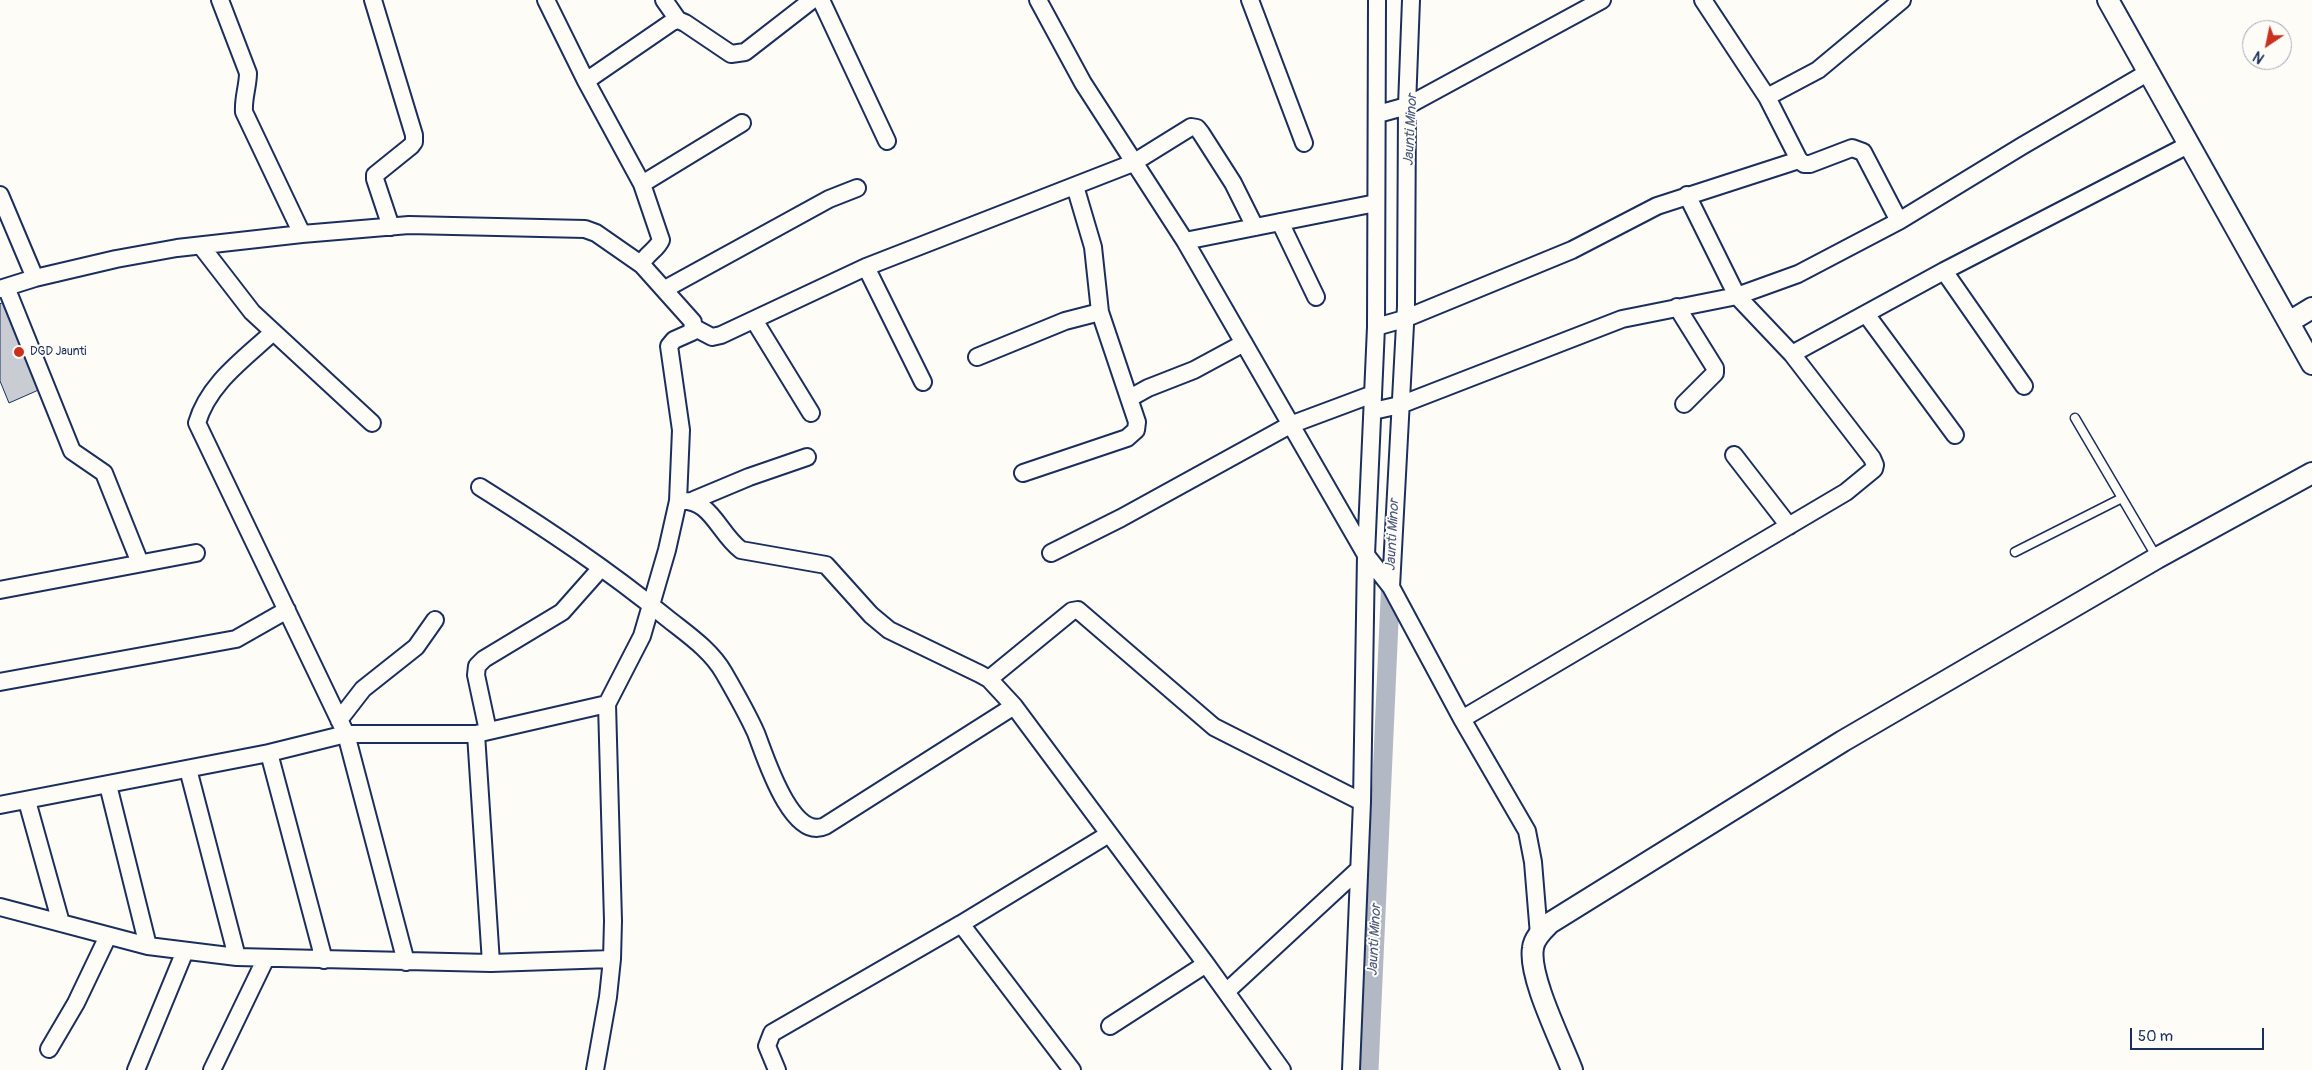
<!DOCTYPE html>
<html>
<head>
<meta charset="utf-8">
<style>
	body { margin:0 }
	#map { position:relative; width:2312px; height:1070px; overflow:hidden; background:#fdfcf7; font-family:Pangolin,sans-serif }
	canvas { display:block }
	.north { position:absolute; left:2242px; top:20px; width:50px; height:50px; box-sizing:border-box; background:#fdfcf7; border:1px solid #a3aaba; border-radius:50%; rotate:214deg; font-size:14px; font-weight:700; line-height:20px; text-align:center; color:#1b2f5e }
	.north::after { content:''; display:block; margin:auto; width:18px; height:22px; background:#c8321e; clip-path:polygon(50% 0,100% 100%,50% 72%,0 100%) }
	.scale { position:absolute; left:2130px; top:1028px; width:134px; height:22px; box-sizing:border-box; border:2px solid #1b2f5e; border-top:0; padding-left:6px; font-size:15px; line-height:18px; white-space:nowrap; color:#1b2f5e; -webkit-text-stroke:4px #fdfcf7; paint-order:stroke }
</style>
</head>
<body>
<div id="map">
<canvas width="2312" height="1070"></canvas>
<div class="north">N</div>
<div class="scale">50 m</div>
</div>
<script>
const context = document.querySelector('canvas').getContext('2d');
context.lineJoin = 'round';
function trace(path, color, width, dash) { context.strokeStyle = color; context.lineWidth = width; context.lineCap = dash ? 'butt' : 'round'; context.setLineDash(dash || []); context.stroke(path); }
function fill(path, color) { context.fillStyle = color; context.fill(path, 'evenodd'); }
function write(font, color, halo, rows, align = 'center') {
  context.font = font + ' Pangolin,sans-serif'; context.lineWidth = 4; context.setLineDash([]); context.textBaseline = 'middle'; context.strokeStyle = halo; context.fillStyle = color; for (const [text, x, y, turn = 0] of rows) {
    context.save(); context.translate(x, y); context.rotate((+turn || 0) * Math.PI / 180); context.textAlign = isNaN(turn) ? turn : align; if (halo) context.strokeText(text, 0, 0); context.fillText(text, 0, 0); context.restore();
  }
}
trace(new Path2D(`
	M 1369,1070 L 1391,577`), '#b3b8c5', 19);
const building = new Path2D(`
	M 7,302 L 43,388 L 9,403 L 0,381 L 0,304 Z`);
fill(building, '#c9ccd3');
trace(building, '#1b2f5e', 1);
const service = new Path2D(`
	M 2075,418 L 2156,556
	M 2015,552 L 2122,498`);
const minor = new Path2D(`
	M 220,0 L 248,73 C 248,86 243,98 244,112 L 302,234
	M 373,0 L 414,135 L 414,142 L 411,146 L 375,175 L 375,179 L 391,227
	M 546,0 L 586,81 L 642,184 L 661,240 C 657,250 644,255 642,265 L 693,322 L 692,332 L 674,340 L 669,346 L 681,430 L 678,501 L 667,550 L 642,636 L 607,704 L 613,921 L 612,959 L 608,997 L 595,1070
	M 664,0 L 678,20
	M 821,0 L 887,141
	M 1038,0 L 1083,83 L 1185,241 L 1366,555 L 1391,587 L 1462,719 L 1527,831 L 1533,862 L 1539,935
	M 1250,0 L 1304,143
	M 1703,0 L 1767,97 L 1799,160 L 1804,164 L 1810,164 L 1852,148 L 1863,152 L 1899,221
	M 586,81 L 672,22 L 678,20 L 685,23 L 731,54 L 745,52 L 812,0
	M 1767,97 L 1818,70 L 1902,0
	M 1378,114 L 1407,106 L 1602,0
	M 642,184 L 742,123
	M 0,195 L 35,278
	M 1280,222 L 1316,297
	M 1185,241 L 1376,203
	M 201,246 L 252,312 L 372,423
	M 866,267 L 923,382
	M 1944,271 L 2024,386
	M 6,287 L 72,451 L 104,473 L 140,563
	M 0,289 L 35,278 L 116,259 L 177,248 L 302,234 L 409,225 L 585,229 L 596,233 L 642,265
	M 665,289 L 829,199 L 857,188
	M 1677,307 L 1715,368 L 1715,373 L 1684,404
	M 1866,314 L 1955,435
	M 754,320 L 811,413
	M 693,327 L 712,337 L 721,335 L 866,267 L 1133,163 L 1191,127 L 1197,128 L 1201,133 L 1233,183 L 1255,227
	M 1376,327 L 1404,319 L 1572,250 L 1657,206 L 1799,160
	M 272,333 C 244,359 208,384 197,423 L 346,734 L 406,962
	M 1792,354 L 1944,271 L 2188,145
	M 977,357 L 1065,321 L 1100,312
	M 1130,398 L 1148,388 L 1194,370 L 1244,343
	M 1373,411 L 1400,405 L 1622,319 L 1737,296 L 1798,274 L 1899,221 L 2022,146 L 2147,73
	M 1734,455 L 1789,526
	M 1023,473 L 1127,438 L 1136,430 L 1137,422 L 1100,312 L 1093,247 L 1075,186
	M 480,487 C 545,528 607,569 667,618 C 687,634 711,650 724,673 C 735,692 747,713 756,733 C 764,753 791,842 825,826 L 1014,706
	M 694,500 L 749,477 L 807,457
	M 678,501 C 711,497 718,533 741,550 L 826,565 L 871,615 L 889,630 L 980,674 L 989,679 L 1014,706 L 1206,964 L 1282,1070
	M 1051,553 L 1121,518 L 1290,425 L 1373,394
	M 1391,587 L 1406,306 L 1407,106 L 1411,0
	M 0,590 L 196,553
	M 989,679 L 1072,611 L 1078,610 L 1214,727 L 1362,802
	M 0,682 L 236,639 L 287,610
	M 1462,719 L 1846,492 L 1874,469 L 1875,465 L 1872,458 L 1792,354 L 1737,296 L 1687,195
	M 339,720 L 363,689 L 416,647 L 435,620
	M 488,731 L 476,675 L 477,666 L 484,659 L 562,612 L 601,568
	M 476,734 L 491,963
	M 269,753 L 324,960
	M 188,769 L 237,957
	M 108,785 L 148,946
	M 27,801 L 61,923
	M 0,805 L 269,753 L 346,734 L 476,734 L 607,704
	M 0,907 L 148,946 L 237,957 L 491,963 L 612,959
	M 961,924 L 1072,1070
	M 1226,992 L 1359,869
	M 1110,1026 L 1206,964
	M 49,1049 L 76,1003 L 108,936
	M 136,1070 L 185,951
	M 212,1070 L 266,958
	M 777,1070 L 767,1046 L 772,1033 L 961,924 L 1109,834
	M 1351,1070 L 1362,802 L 1366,555 L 1376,327 L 1377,0`);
const tertiary = new Path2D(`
	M 2108,0 L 2312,364
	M 2289,322 L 2312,308
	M 1572,1070 C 1561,1041 1528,976 1533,948 C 1534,938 1543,930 1550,923 L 1843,741 L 2157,558 L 2312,473`);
trace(service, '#1b2f5e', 11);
trace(minor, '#1b2f5e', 20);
trace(tertiary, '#1b2f5e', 24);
trace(service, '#fdfcf7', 8);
trace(minor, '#fdfcf7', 16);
trace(tertiary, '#fdfcf7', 20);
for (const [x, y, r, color] of [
	[19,352,6,"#c8321e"]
]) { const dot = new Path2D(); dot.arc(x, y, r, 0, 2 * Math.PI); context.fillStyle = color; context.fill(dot); trace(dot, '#fdfcf7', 2); }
write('12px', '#1b2f5e', '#fdfcf7', [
	["DGD Jaunti",30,352]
], 'left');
write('italic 14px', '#49587d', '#fdfcf7', [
	["Jaunti Minor",1411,130,-87],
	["Jaunti Minor",1393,535,-87],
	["Jaunti Minor",1375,940,-87]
]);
</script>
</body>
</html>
